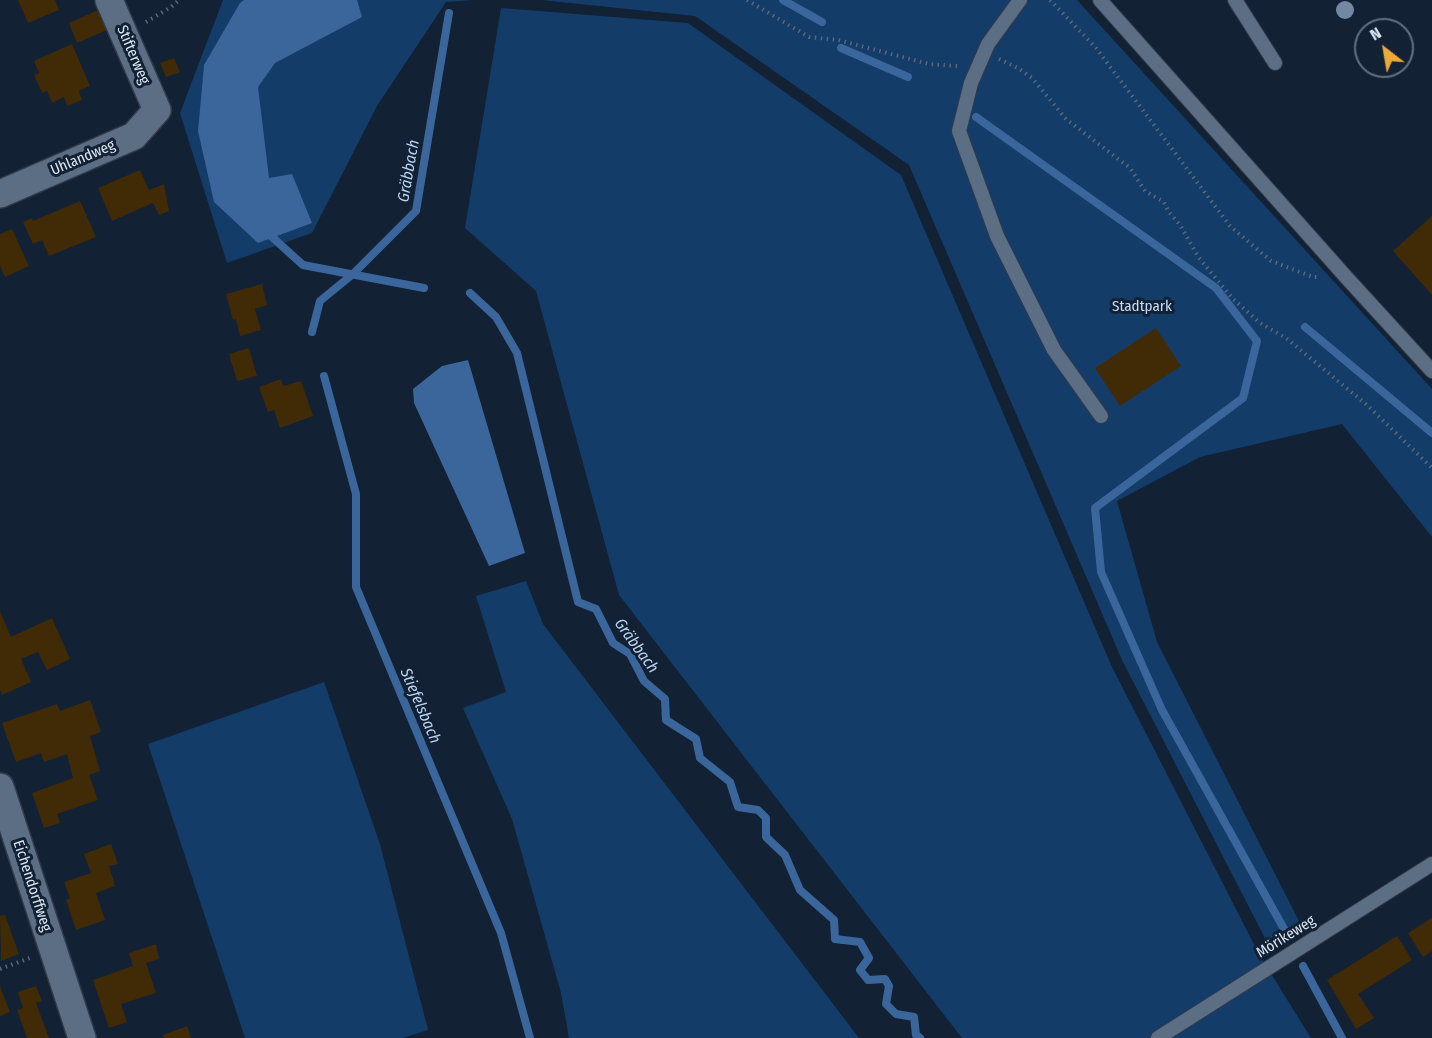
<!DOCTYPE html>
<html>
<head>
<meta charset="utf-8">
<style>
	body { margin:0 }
	#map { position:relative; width:1432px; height:1038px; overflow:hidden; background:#122134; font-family:"Fira Sans Condensed",sans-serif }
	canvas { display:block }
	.north { position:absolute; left:1354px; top:18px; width:60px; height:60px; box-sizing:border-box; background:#122134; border:2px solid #637080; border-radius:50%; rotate:329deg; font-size:16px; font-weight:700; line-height:24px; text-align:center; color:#dce6f3 }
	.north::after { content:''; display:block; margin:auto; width:21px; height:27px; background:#eba93a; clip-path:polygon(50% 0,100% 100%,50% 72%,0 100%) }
</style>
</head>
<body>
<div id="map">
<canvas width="1432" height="1038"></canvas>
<div class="north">N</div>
</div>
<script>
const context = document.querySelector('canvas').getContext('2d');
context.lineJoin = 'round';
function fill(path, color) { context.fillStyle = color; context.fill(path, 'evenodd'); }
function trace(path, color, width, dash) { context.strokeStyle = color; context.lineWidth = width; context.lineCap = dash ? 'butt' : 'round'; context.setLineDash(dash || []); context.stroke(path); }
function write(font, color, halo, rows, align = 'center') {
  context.font = font + ' "Fira Sans Condensed",sans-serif'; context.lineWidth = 6; context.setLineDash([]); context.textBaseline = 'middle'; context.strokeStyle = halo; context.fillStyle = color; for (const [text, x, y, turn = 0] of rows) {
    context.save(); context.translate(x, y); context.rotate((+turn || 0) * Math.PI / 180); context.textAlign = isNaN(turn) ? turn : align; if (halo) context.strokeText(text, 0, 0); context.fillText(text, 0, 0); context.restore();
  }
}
fill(new Path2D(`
	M 223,0 L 473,0 L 446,2 L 377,106 L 312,233 L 227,263 L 180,113 Z
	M 541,0 L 1077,0 L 1432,389 L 1432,537 L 1342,424 L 1200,457 L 1117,501 L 1157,642 L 1303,929 L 1271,950 L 1122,660 L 909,165 L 695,16 Z
	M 501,8 L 688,23 L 901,175 L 1112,667 L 1260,956 L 1311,1038 L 962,1038 L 619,595 L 536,291 L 465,228 Z
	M 526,581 L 543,624 L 859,1038 L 569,1038 L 561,993 L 512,819 L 463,708 L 506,692 L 476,596 Z
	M 324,682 L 380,844 L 428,1030 L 403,1038 L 245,1038 L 148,744 Z`), '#133c69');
fill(new Path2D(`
	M 244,0 L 357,0 L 362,17 L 275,63 L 258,87 L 269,178 L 292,174 L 312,223 L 258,243 L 214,202 L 198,131 L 204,65 L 240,3 Z
	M 468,360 L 525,553 L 489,566 L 414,403 L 413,389 L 442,366 Z`), '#3a669c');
trace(new Path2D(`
	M 783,0 L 822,22
	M 841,48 L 908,77
	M 976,117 L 1216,288 L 1257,341 L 1243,398 L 1095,508 L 1101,572 L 1162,710 L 1288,936
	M 272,237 L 303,265 L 424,288
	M 470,293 L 496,317 L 517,353 L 578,602 L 596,609 L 613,643 L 630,654 L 644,681 L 665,699 L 666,720 L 696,739 L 700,758 L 730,782 L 738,807 L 758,810 L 766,818 L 766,837 L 785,855 L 800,890 L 834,920 L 835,939 L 860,942 L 869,958 L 860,970 L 868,980 L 885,979 L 889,986 L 886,1004 L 896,1014 L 914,1017 L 916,1035 L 920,1038
	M 1305,327 L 1432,433
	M 312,332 L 320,301 L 353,274 L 416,211 L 449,13
	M 324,376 L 356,494 L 356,587 L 501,933 L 530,1038
	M 1303,966 L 1342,1038`), '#3a669c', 8);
fill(new Path2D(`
	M 18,0 L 55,0 L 59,10 L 28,23 Z
	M 98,10 L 107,30 L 77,43 L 69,23 Z
	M 72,44 L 90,86 L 79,91 L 82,100 L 67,106 L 64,97 L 52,103 L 47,91 L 42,93 L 34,75 L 39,73 L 34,61 Z
	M 174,58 L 180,72 L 166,77 L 160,63 Z
	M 140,170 L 149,190 L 164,184 L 169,211 L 159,215 L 153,203 L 112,221 L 98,188 Z
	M 80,201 L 96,237 L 49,256 L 42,240 L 33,244 L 23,222 L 32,218 L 33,221 Z
	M 1432,216 L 1432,295 L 1393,251 Z
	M 12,229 L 29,266 L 5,277 L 0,266 L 0,234 Z
	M 262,284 L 267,305 L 255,309 L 261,330 L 240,336 L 236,319 L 233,320 L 226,294 Z
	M 1156,328 L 1181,366 L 1120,406 L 1095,368 Z
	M 249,348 L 257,376 L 237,381 L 229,354 Z
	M 281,379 L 283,386 L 301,381 L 313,416 L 280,428 L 274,410 L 268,412 L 259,387 Z
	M 0,611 L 11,637 L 52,618 L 70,659 L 47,670 L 38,652 L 21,659 L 31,682 L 2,695 L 0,690 Z
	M 90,700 L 101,732 L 90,736 L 100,771 L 89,775 L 98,800 L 57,814 L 60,823 L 44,828 L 32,793 L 73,778 L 67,754 L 44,762 L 41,753 L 16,762 L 2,723 L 57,704 L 60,711 Z
	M 111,844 L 118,864 L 109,866 L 115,886 L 96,893 L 105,920 L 76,930 L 66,900 L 70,898 L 64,882 L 91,873 L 84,854 Z
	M 5,915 L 19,954 L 1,961 L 0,916 Z
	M 1432,918 L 1432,951 L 1423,957 L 1408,933 Z
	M 1397,936 L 1412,960 L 1358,994 L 1374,1018 L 1356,1029 L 1327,980 Z
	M 156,944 L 159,959 L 146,963 L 156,993 L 121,1004 L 127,1022 L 109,1028 L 93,980 L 133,966 L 129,953 Z
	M 0,986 L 10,1012 L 0,1016 Z
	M 36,986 L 42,1001 L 36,1003 L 49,1038 L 27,1038 L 17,1010 L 23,1008 L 18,992 Z
	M 187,1026 L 191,1038 L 164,1038 L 163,1035 Z`), '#412b06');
const lane = new Path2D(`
	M 1020,0 L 988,44 L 971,83 L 959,131 L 997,236 L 1054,350 L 1101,416
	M 1100,0 L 1346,277 L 1432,371
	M 1235,0 L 1275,63
	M 1158,1038 L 1432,864`);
const street = new Path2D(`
	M 0,194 L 134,136 L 157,110 L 109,0
	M 0,787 L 82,1038`);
trace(lane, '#313a4b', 16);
trace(street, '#313a4b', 30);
trace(new Path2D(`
	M 747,0 L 809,37 L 838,40 L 929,64 L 958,66
	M 1050,0 L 1096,48 L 1230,226 L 1271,261 L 1313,277 L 1320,277
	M 146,22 L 171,7 L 179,0
	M 999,59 L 1018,68 L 1032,78 L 1066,119 L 1130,168 L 1145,191 L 1164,202 L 1168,211 L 1180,225 L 1199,258 L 1233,299 L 1260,323 L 1286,338 L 1367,405 L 1432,468
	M 0,969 L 30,958`), '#5b6979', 4, [1.5, 4.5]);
trace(lane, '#5c6e84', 14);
trace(street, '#5c6e84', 27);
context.fillStyle = '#7388a2';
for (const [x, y] of [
	[1345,10]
]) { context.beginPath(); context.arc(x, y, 9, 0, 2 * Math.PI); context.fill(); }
write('15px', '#dce6f3', '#122134', [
	["Stifterweg",133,55,67],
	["Uhlandweg",83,158,-23],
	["Eichendorffweg",32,886,72],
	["Mörikeweg",1286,937,-32]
]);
write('15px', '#c3dcfc', '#122134', [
	["Stadtpark",1142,307]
]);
write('italic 16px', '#bbd4f3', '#122134', [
	["Gräbbach",409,171,-80],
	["Gräbbach",636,646,54],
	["Stiefelsbach",420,706,67]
]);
</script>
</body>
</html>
